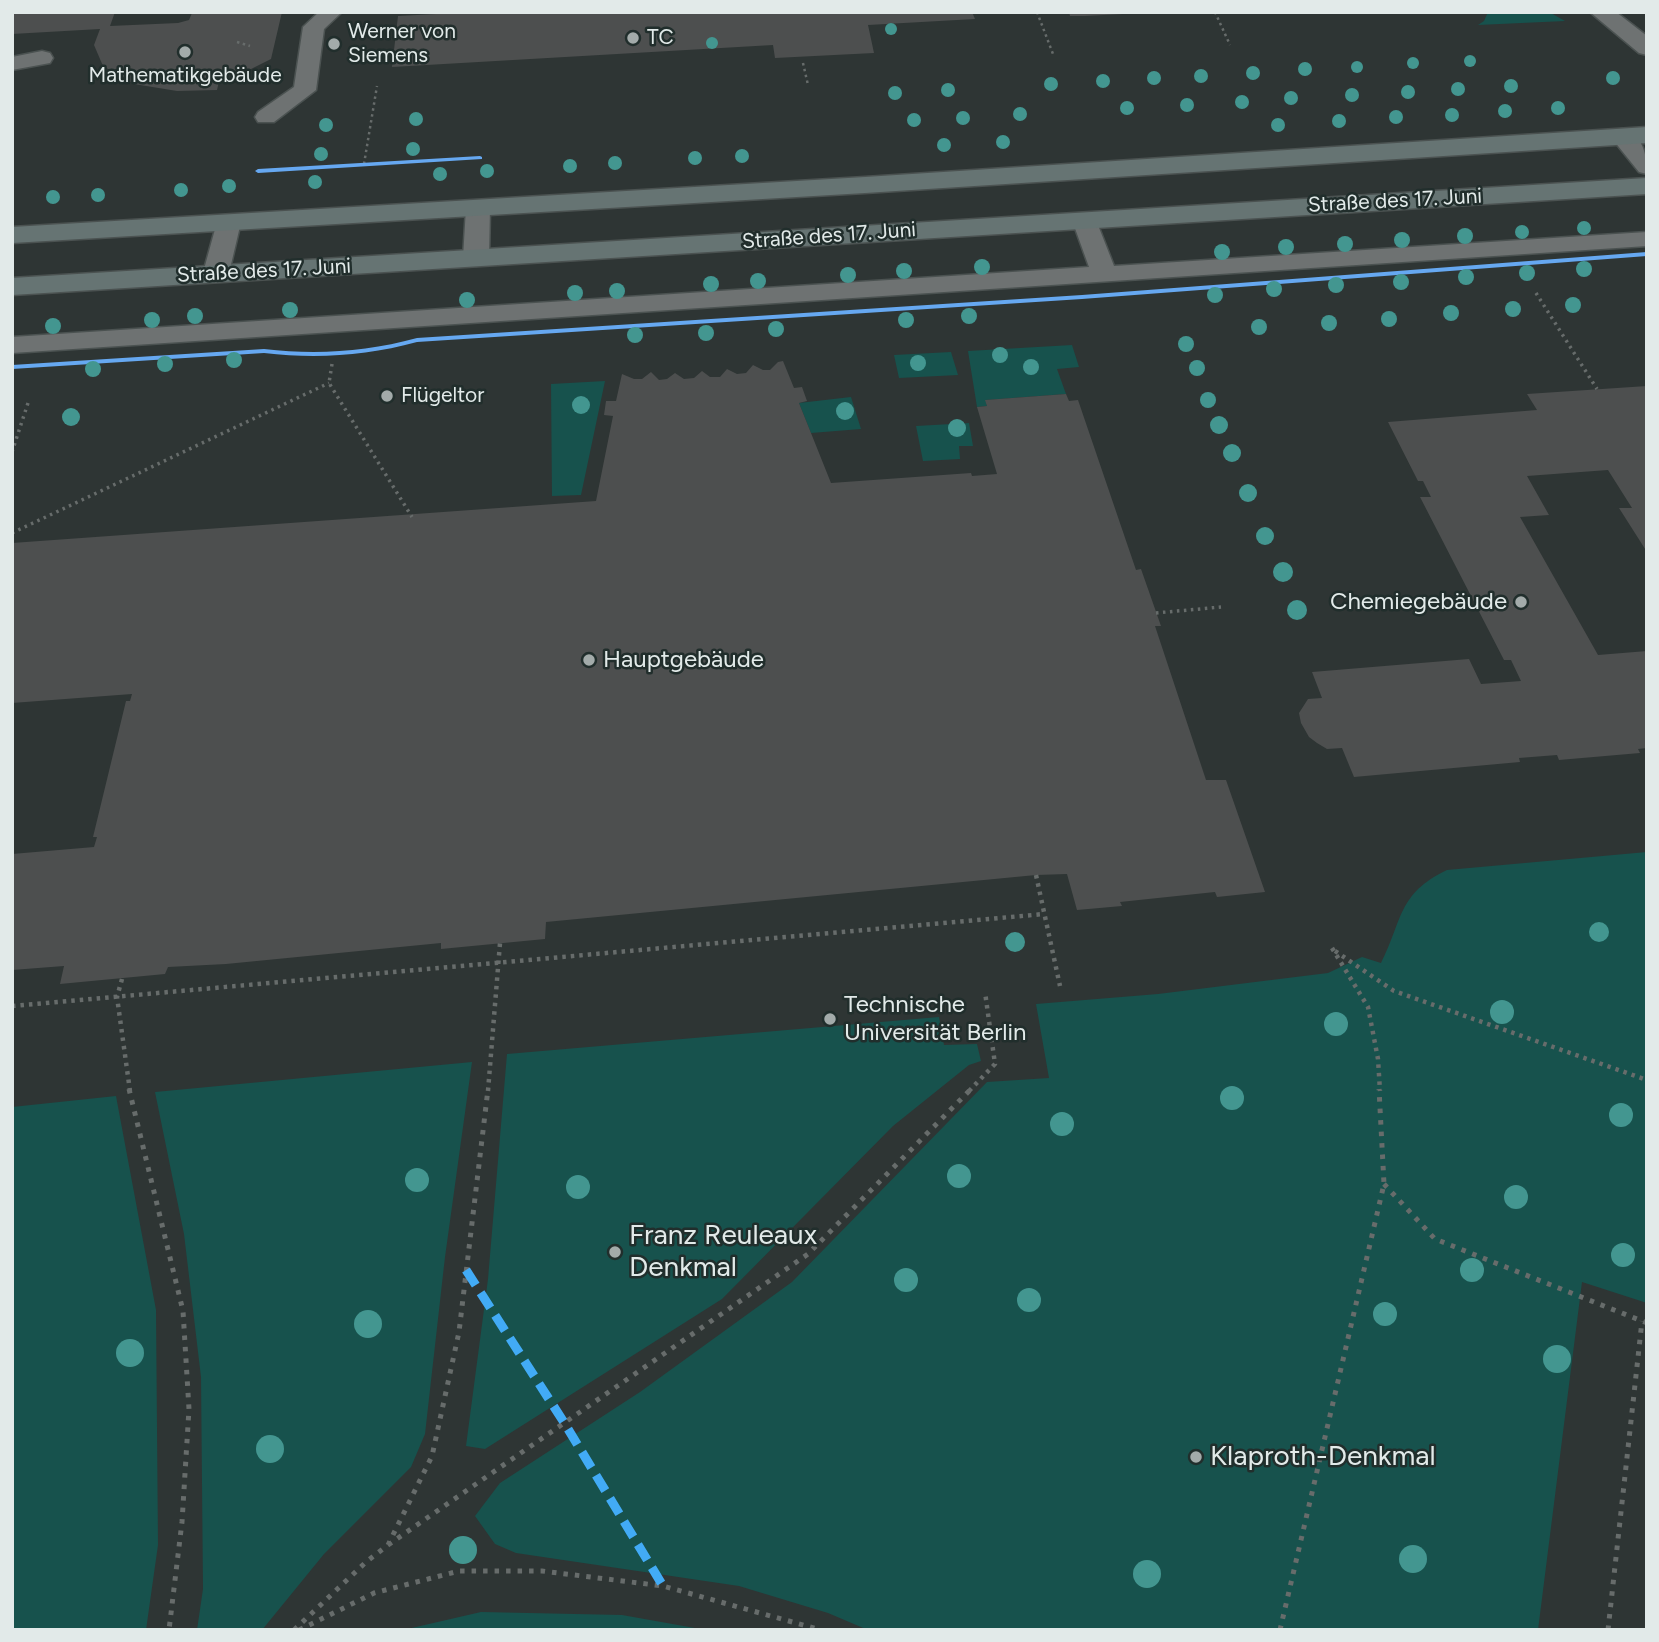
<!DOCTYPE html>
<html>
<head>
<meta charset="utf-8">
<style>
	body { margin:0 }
	#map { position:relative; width:1659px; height:1642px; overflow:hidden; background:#2e3534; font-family:Figtree,sans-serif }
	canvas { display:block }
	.frame { position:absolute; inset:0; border:14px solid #e2eae9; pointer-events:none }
</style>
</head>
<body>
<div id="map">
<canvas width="1659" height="1642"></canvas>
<div class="frame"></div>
</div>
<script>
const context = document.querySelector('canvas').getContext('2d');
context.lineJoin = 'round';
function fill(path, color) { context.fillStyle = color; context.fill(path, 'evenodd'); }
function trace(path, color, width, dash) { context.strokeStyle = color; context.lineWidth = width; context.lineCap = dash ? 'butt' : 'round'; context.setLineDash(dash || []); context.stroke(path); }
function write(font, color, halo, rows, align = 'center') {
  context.font = font + ' Figtree,sans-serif'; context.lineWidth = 5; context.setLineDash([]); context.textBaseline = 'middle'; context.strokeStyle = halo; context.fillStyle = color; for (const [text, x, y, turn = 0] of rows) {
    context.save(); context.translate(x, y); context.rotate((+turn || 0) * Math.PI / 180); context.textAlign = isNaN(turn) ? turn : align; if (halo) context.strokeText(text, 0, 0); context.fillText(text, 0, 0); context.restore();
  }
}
fill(new Path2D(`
	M 1488,12 L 1549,12 L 1565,21 L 1478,25 L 1484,21 Z
	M 1072,345 L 1079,367 L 1057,369 L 1066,394 L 986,400 L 987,406 L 977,407 L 968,351 Z
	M 951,352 L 958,375 L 899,378 L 894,355 Z
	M 605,381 L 581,495 L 552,496 L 551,384 Z
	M 851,397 L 861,429 L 811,433 L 799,403 Z
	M 969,423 L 973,446 L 959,446 L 960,459 L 923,461 L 916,426 Z
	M 1647,852 L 1647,1303 L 1582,1282 L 1538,1630 L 868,1630 L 828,1613 L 739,1586 L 516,1553 L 495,1544 L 475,1516 L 500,1483 L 640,1392 L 792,1282 L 987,1082 L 1049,1078 L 1036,1004 L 1158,994 L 1328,973 L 1362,957 L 1381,963 C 1403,920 1397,894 1447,870 Z
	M 939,1017 L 944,1045 L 977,1044 L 981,1061 L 969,1065 L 893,1126 L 722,1299 L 485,1449 L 466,1446 L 488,1279 L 507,1054 Z
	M 472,1062 L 445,1257 L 425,1434 L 411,1467 L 324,1554 L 262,1630 L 197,1630 L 203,1589 L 201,1377 L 184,1234 L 155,1092 Z
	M 116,1096 L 156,1310 L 158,1545 L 146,1630 L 12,1630 L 12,1107 Z
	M 481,1612 L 622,1615 L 706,1630 L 403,1630 Z`), '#17524d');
fill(new Path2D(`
	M 12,12 L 115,12 L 110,26 L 178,23 L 189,20 L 192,13 L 282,12 L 271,59 L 245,72 L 221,73 L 217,90 L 177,91 L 134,84 L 103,66 L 94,45 L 100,29 L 12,34 Z
	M 473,12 L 972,12 L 975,19 L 868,25 L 874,53 L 775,58 L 773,45 L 392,67 L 398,16 Z
	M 1069,12 L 1123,12 L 1123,14 L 1085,16 L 1070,16 Z
	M 783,361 L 794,388 L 802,387 L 807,401 L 799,403 L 831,483 L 971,473 L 972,476 L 997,474 L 977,407 L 987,406 L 985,400 L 1066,394 L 1069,401 L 1078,400 L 1136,570 L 1141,569 L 1161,626 L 1155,626 L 1206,780 L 1226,780 L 1265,892 L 1217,897 L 1215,892 L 1120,902 L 1122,906 L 1077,910 L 1067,874 L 1036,875 L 546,922 L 545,939 L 441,949 L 441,943 L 226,964 L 168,967 L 165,974 L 60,984 L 64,966 L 12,970 L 12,854 L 94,847 L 97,837 L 93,837 L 126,701 L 130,701 L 132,694 L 12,703 L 12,543 L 596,501 L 613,416 L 604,415 L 606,401 L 616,401 L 622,374 L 634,379 L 642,379 L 651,372 L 659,380 L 667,379 L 675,373 L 684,379 L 694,378 L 702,371 L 710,377 L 720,377 L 727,369 L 737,374 L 746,373 L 753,365 L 763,370 L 770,370 L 778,362 Z
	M 1647,386 L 1647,552 L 1619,508 L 1632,508 L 1608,470 L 1527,476 L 1549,515 L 1520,517 L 1598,655 L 1647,651 L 1647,748 L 1638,749 L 1640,753 L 1559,760 L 1557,755 L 1519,758 L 1520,762 L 1354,777 L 1342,748 L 1327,749 L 1317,743 L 1309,737 L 1301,723 L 1299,713 L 1308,699 L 1322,698 L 1312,672 L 1469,659 L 1481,684 L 1521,681 L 1511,660 L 1504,660 L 1420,497 L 1431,497 L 1423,481 L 1418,481 L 1388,422 L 1537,410 L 1527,394 Z`), '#4d4f4f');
const service = new Path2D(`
	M 319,12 L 342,12 L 324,29 L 316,90 L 274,122 L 258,122 L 255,117 L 258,112 L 294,87 L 303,27 Z
	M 42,51 L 50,53 L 53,58 L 50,63 L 12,70 L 12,57 Z
	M 1622,129 C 1643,134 1647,155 1647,174 L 1639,172 L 1610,136 L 1614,131 Z
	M 478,201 L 487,203 L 490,208 L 489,258 L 485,263 L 476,266 L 467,263 L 463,258 L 466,208 L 469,203 Z
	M 1084,213 L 1093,215 L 1096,220 L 1114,266 L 1647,232 L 1647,246 L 12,353 L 12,337 L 1089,267 L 1072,220 L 1075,215 Z
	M 229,215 L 238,217 L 241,222 L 229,273 L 225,278 L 216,281 L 207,278 L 203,273 L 217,222 L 220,217 Z`);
const tertiary = new Path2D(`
	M 1590,12 L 1616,12 L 1647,36 L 1647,55 L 1639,53 Z`);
const primary = new Path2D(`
	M 1647,127 L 1647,143 L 865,193 L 12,243 L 12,227 L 865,177 Z
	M 1647,178 L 1647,194 L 12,295 L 12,278 Z`);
trace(service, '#4b5251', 3);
trace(tertiary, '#4b5251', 3);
trace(primary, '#4b5251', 3);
trace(new Path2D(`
	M 1037,12 L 1053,54
	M 1215,12 L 1230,45
	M 237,42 L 250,46
	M 803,63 L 808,85
	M 219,82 L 244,81
	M 364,164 L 377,86`), '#676c6b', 2.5, [2.5, 3.5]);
trace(new Path2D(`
	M 1536,293 L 1597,389
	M 332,364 L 329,383 L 412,517
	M 12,452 L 28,403
	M 12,533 L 329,383
	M 1156,613 L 1221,607`), '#676c6b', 3.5, [2.5, 4.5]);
trace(new Path2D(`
	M 1036,875 L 1060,986
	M 1332,948 L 1368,1007 L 1378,1059 L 1380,1091
	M 1335,951 L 1394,991 L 1647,1080
	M 122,979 L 117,997 L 130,1091
	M 12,1006 L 1044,914
	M 488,1091 L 500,943
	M 969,1091 L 995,1064 L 985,992`), '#676c6b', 4.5, [3.5, 5]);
trace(new Path2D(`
	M 129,1089 L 183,1311 L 189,1409 L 182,1522 L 169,1630
	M 1384,1184 L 1435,1239 L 1647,1323
	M 388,1545 L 808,1254 L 971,1089
	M 294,1630 L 366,1562 L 388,1545 L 432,1456 L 459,1332 L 488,1089
	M 299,1630 L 374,1593 L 459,1571 L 542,1571 L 663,1586 L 821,1630
	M 1280,1630 L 1384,1184 L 1379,1089
	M 1608,1630 L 1642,1321`), '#676c6b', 5, [4.5, 7]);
fill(service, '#6e7272');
fill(tertiary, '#6e7272');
fill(primary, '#667473');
trace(new Path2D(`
	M 466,1270 L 565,1424 L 663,1586`), '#42abf6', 9, [18, 9]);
fill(new Path2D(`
	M 480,156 L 482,157 L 482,159 L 258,173 L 255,171 L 258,169 Z
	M 1647,252 L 1647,256 L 1082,299 L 417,342 C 366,356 316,359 264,353 L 12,369 L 12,365 L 264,349 C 316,355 366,352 417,338 L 1082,295 Z`), '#66a8f1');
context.fillStyle = '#439690';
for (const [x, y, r] of [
	[891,29,6],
	[712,43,6],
	[1470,61,6],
	[1413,63,6],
	[1357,67,6],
	[1305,69,7],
	[1253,73,7],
	[1201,76,7],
	[1154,78,7],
	[1613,78,7],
	[1103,81,7],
	[1051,84,7],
	[1511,86,7],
	[1458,89,7],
	[948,90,7],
	[1408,92,7],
	[895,93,7],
	[1352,95,7],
	[1291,98,7],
	[1242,102,7],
	[1187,105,7],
	[1127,108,7],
	[1558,108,7],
	[1505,111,7],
	[1020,114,7],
	[1452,115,7],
	[1396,117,7],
	[963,118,7],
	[416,119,7],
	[914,120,7],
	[1339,121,7],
	[326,125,7],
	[1278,125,7],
	[1003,142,7],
	[944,145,7],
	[413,149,7],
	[321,154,7],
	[742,156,7],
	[695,158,7],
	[615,163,7],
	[570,166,7],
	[487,171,7],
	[440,174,7],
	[315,182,7],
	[229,186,7],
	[181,190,7],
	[98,195,7],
	[53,197,7],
	[1584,228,7],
	[1522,232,7],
	[1465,236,8],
	[1402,240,8],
	[1345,244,8],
	[1286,247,8],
	[1222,252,8],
	[982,267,8],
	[1584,269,8],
	[904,271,8],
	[1527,273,8],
	[848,275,8],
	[1466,277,8],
	[758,281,8],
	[1401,282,8],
	[711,284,8],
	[1336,285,8],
	[1274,289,8],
	[617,291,8],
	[575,293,8],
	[1215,295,8],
	[467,300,8],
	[1573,305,8],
	[1513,309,8],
	[290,310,8],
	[1451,313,8],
	[195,316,8],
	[969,316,8],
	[1389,319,8],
	[152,320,8],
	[906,320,8],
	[1329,323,8],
	[53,326,8],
	[1259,327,8],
	[776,329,8],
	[706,333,8],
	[635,335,8],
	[1186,344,8],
	[1000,355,8],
	[234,360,8],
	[918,363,8],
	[165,364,8],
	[1031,367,8],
	[1197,368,8],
	[93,369,8],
	[1208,400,8],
	[581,405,9],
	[845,411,9],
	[71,417,9],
	[1219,425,9],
	[957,428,9],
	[1232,453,9],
	[1248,493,9],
	[1265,536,9],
	[1283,572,10],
	[1297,610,10],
	[1599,932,10],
	[1015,942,10],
	[1502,1012,12],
	[1336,1024,12],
	[1232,1098,12],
	[1621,1115,12],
	[1062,1124,12],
	[959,1176,12],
	[417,1180,12],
	[578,1187,12],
	[1516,1197,12],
	[1623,1255,12],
	[1472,1270,12],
	[906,1280,12],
	[1029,1300,12],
	[1385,1314,12],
	[368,1324,14],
	[130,1353,14],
	[1557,1359,14],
	[270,1449,14],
	[463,1550,14],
	[1413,1559,14],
	[1147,1574,14]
]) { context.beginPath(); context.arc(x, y, r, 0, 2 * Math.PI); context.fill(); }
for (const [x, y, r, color] of [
	[633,38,7,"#a3abaa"],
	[334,44,7,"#a3abaa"],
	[185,52,7,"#a3abaa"],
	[387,396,7,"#a3abaa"],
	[1521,602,7,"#a3abaa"],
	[589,660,7,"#a3abaa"],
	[830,1019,7,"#a3abaa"],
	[615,1252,7,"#a3abaa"],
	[1196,1457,7,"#a3abaa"]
]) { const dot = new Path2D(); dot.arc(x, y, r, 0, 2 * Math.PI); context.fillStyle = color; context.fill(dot); trace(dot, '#212e2c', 2.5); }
write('21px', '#e2eae9', '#212e2c', [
	["Werner von",348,32],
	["Siemens",348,56],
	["TC",647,38],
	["Mathematikgebäude",185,76,"center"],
	["Flügeltor",401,396]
], 'left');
write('21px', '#e2eae9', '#212e2c', [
	["Straße des 17. Juni",1395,201,-3],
	["Straße des 17. Juni",829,236,-4],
	["Straße des 17. Juni",264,271,-3]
]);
write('24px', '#e2eae9', '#212e2c', [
	["Chemiegebäude",1507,602,"right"],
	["Hauptgebäude",603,660],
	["Technische",844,1005],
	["Universität Berlin",844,1033]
], 'left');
write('28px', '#e2eae9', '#212e2c', [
	["Franz Reuleaux",629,1236],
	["Denkmal",629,1268],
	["Klaproth-Denkmal",1210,1457]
], 'left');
</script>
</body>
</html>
